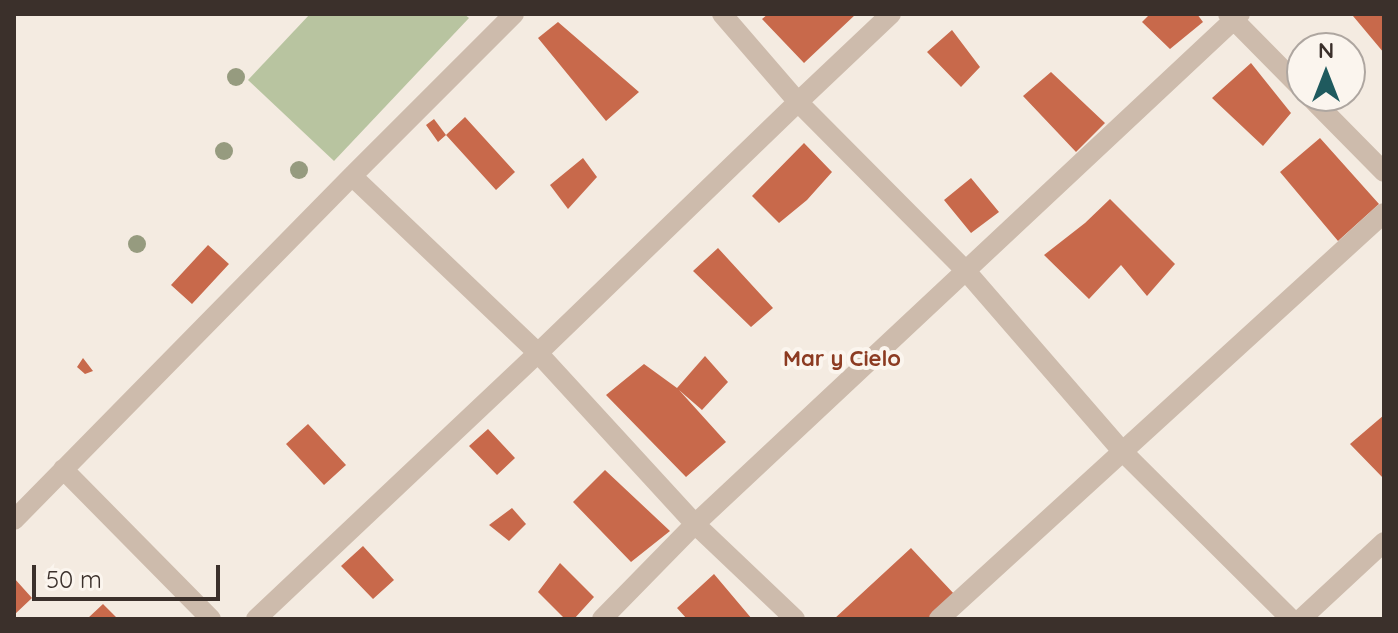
<!DOCTYPE html>
<html>
<head>
<meta charset="utf-8">
<style>
	body { margin:0 }
	#map { position:relative; width:1398px; height:633px; overflow:hidden; background:#f4ebe1; font-family:Quicksand,sans-serif }
	canvas { display:block }
	.frame { position:absolute; inset:0; border:16px solid #3b302b; pointer-events:none }
	.north { position:absolute; left:1286px; top:32px; width:80px; height:80px; box-sizing:border-box; background:#fbf5ee; border:2px solid #aea6a0; border-radius:50%; rotate:0deg; font-size:22px; font-weight:700; line-height:32px; text-align:center; color:#3b302b }
	.north::after { content:''; display:block; margin:auto; width:28px; height:36px; background:#1f5a5e; clip-path:polygon(50% 0,100% 100%,50% 72%,0 100%) }
	.scale { position:absolute; left:32px; top:565px; width:188px; height:36px; box-sizing:border-box; border:4px solid #3b302b; border-top:0; padding-left:10px; font-size:24px; line-height:28px; white-space:nowrap; color:#3b302b; -webkit-text-stroke:6px #fbf5ee; paint-order:stroke }
</style>
</head>
<body>
<div id="map">
<canvas width="1398" height="633"></canvas>
<div class="frame"></div>
<div class="north">N</div>
<div class="scale">50 m</div>
</div>
<script>
const context = document.querySelector('canvas').getContext('2d');
context.lineJoin = 'round';
function fill(path, color) { context.fillStyle = color; context.fill(path, 'evenodd'); }
function trace(path, color, width, dash) { context.strokeStyle = color; context.lineWidth = width; context.lineCap = dash ? 'butt' : 'round'; context.setLineDash(dash || []); context.stroke(path); }
function write(font, color, halo, rows, align = 'center') {
  context.font = font + ' Quicksand,sans-serif'; context.lineWidth = 8; context.setLineDash([]); context.textBaseline = 'middle'; context.strokeStyle = halo; context.fillStyle = color; for (const [text, x, y, turn = 0] of rows) {
    context.save(); context.translate(x, y); context.rotate((+turn || 0) * Math.PI / 180); context.textAlign = isNaN(turn) ? turn : align; if (halo) context.strokeText(text, 0, 0); context.fillText(text, 0, 0); context.restore();
  }
}
fill(new Path2D(`
	M 310,14 L 464,14 L 469,18 L 334,161 L 248,80 Z`), '#b8c4a0');
fill(new Path2D(`
	M 768,14 L 856,14 L 804,63 L 762,19 Z
	M 1150,14 L 1197,14 L 1203,22 L 1170,49 L 1142,22 Z
	M 1355,14 L 1384,14 L 1384,53 L 1353,16 Z
	M 558,22 L 639,92 L 606,121 L 538,38 Z
	M 952,30 L 980,67 L 961,87 L 927,52 Z
	M 1251,63 L 1291,113 L 1263,146 L 1212,98 Z
	M 1051,72 L 1105,123 L 1076,152 L 1023,96 Z
	M 465,117 L 515,172 L 496,190 L 446,135 Z
	M 434,119 L 446,135 L 438,142 L 426,125 Z
	M 1320,138 L 1379,204 L 1338,241 L 1280,172 Z
	M 804,143 L 832,172 L 807,200 L 779,223 L 752,196 Z
	M 583,158 L 597,177 L 568,209 L 550,185 Z
	M 971,178 L 999,212 L 971,233 L 944,200 Z
	M 1110,199 L 1175,264 L 1147,296 L 1121,265 L 1089,299 L 1044,255 L 1085,223 Z
	M 208,245 L 229,264 L 192,304 L 171,285 Z
	M 718,248 L 773,308 L 751,327 L 693,271 Z
	M 705,356 L 728,382 L 702,410 L 679,390 L 726,442 L 686,477 L 606,395 L 644,364 L 677,388 Z
	M 83,358 L 93,371 L 85,374 L 77,367 Z
	M 1384,415 L 1384,479 L 1350,444 Z
	M 308,424 L 346,465 L 324,485 L 286,444 Z
	M 488,429 L 515,458 L 497,475 L 469,446 Z
	M 605,470 L 670,531 L 631,562 L 573,502 Z
	M 512,508 L 526,524 L 509,541 L 489,525 Z
	M 363,546 L 394,580 L 373,599 L 341,566 Z
	M 911,548 L 955,595 L 929,619 L 834,619 Z
	M 560,563 L 594,597 L 574,619 L 565,619 L 538,592 Z
	M 714,574 L 752,619 L 687,619 L 677,608 Z
	M 14,578 L 32,598 L 14,615 Z
	M 103,604 L 118,619 L 87,619 Z`), '#c8694b');
trace(new Path2D(`
	M 722,14 L 798,102 L 966,271 L 1122,451 L 1291,619
	M 1228,14 L 1302,89
	M 1309,96 L 1384,172
	M 352,176 L 538,353 L 695,524 L 795,619
	M 63,469 L 211,619
	M 14,520 L 352,176 L 514,14
	M 256,619 L 538,353 L 798,102 L 891,14
	M 602,619 L 695,524 L 1240,14
	M 939,619 L 1384,213
	M 1301,619 L 1384,542`), '#cdbbac', 20);
context.fillStyle = '#969b7f';
for (const [x, y] of [
	[236,77],
	[224,151],
	[299,170],
	[137,244]
]) { context.beginPath(); context.arc(x, y, 9, 0, 2 * Math.PI); context.fill(); }
write('bold 22px', '#8c3b22', '#fbf5ee', [
	["Mar y Cielo",842,359]
]);
</script>
</body>
</html>
